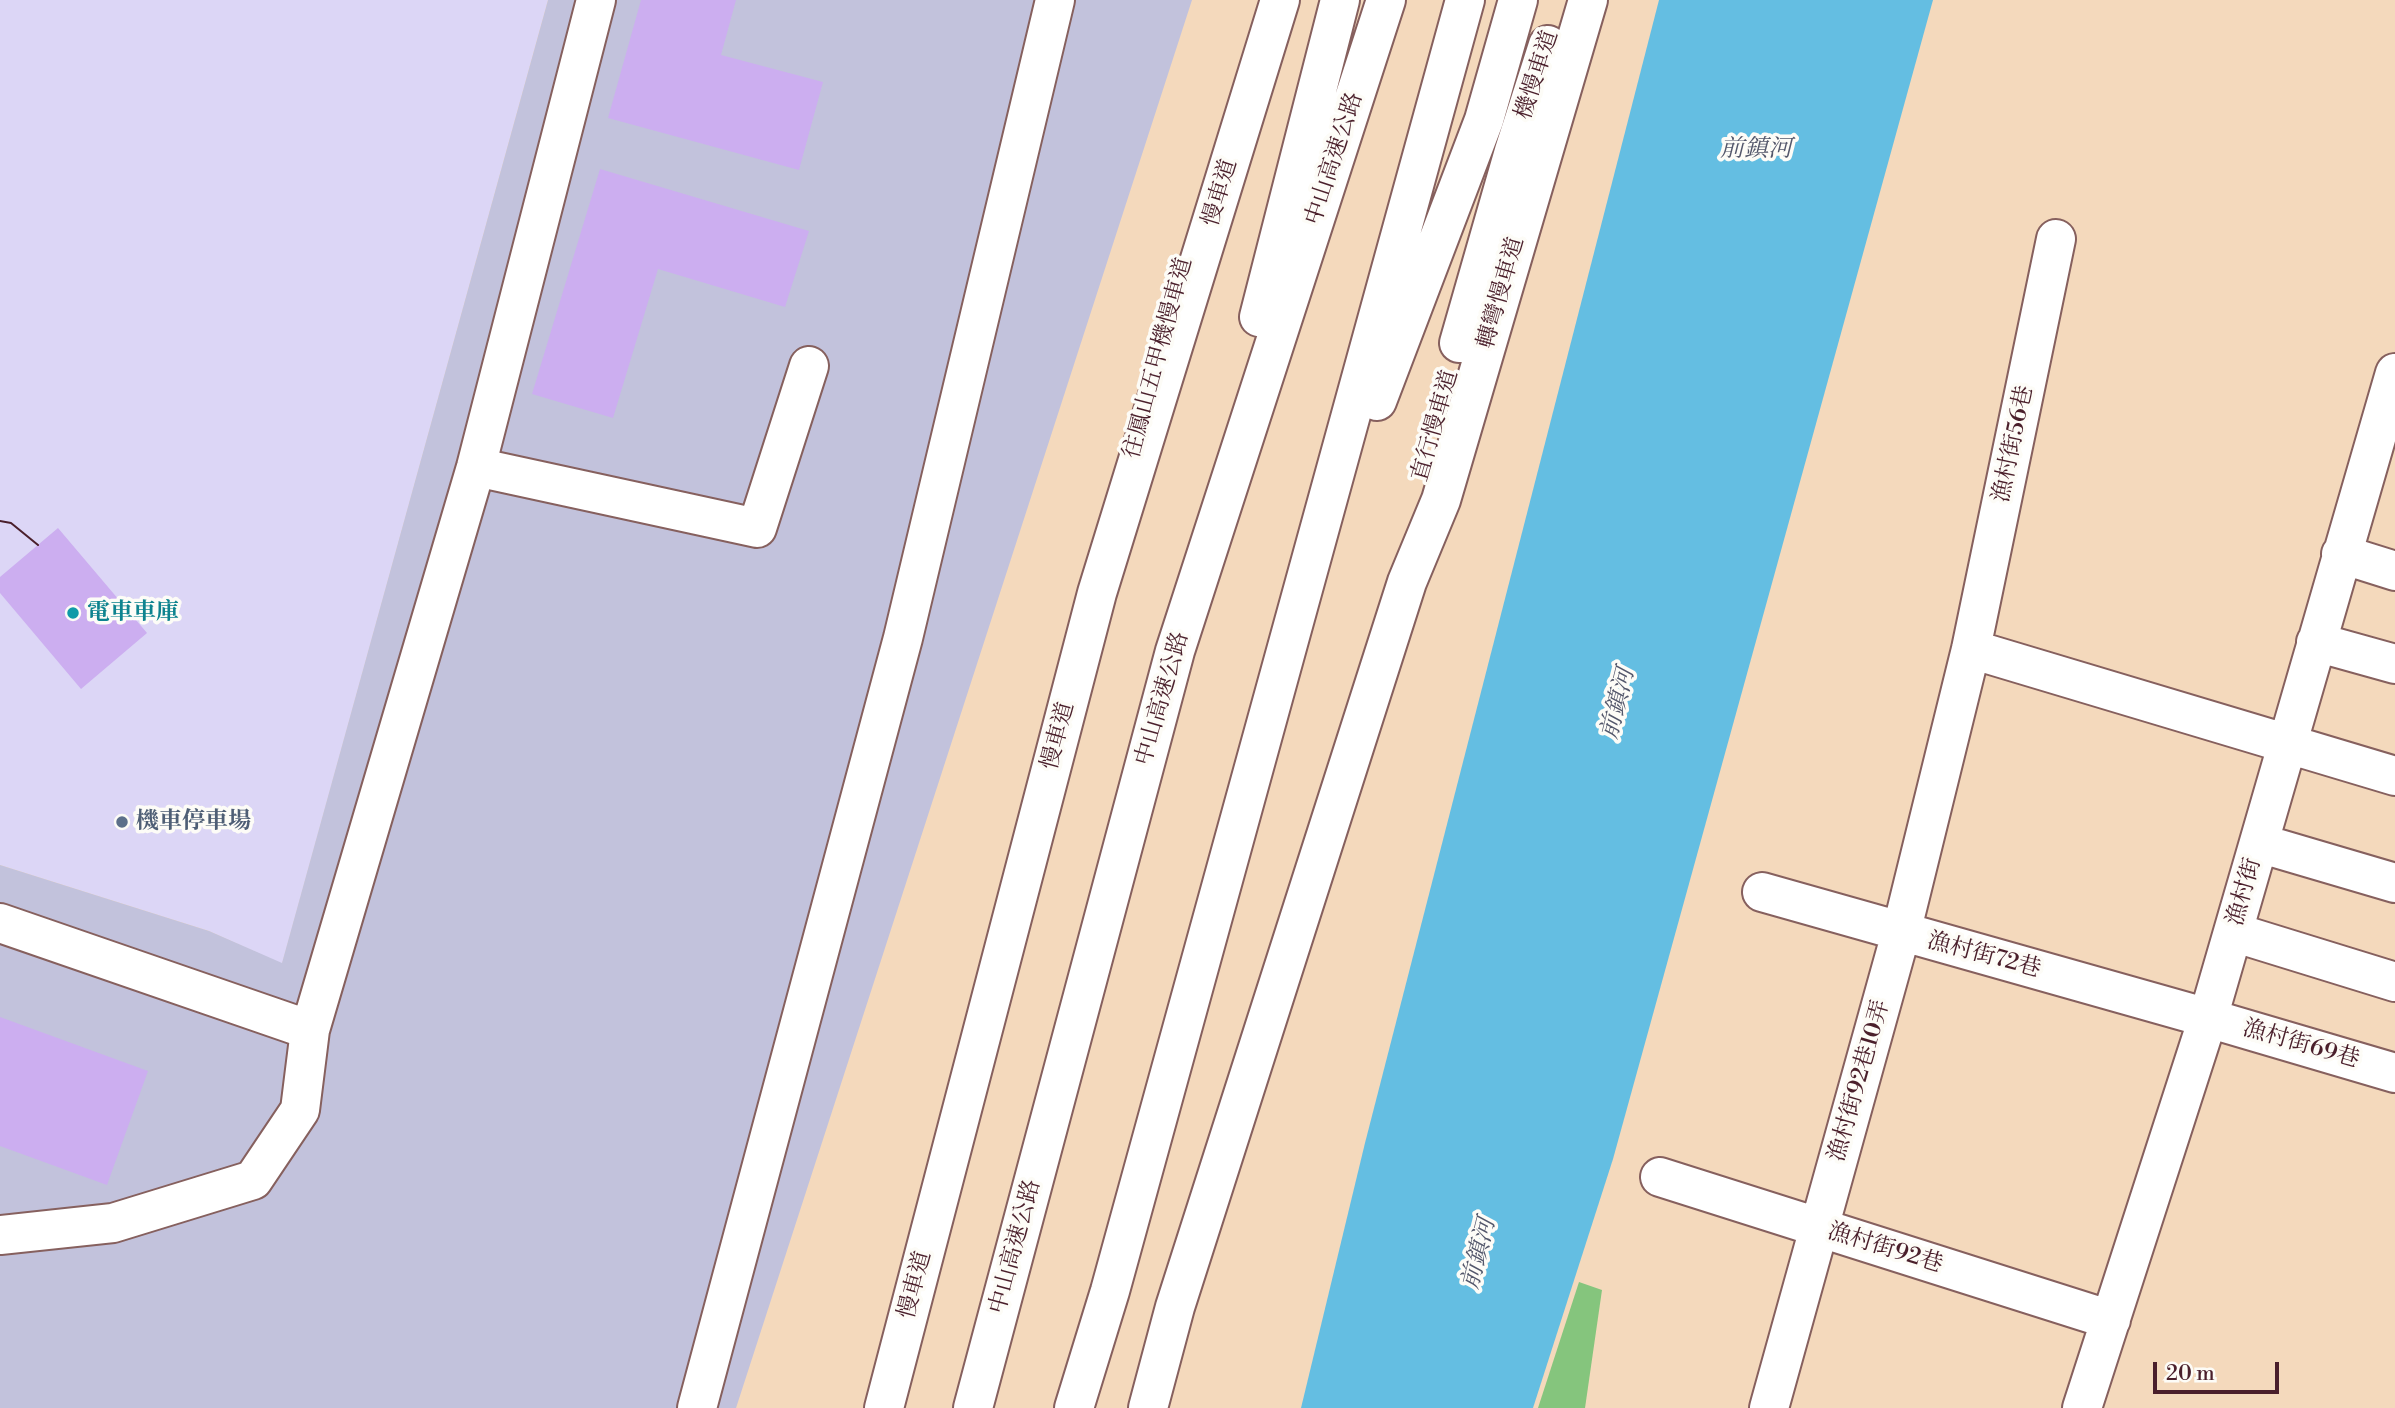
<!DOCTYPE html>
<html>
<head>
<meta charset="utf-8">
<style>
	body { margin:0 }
	#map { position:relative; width:2395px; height:1408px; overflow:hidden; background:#f4d9bc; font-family:"Libre Bodoni",serif }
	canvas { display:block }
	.scale { position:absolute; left:2153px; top:1362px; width:126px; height:32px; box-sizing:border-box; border:4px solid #4a1f2b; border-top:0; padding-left:9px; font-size:21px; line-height:24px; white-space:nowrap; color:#4a1f2b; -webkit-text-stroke:5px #fdfcf7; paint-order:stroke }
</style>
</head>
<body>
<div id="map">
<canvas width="2395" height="1408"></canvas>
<div class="scale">20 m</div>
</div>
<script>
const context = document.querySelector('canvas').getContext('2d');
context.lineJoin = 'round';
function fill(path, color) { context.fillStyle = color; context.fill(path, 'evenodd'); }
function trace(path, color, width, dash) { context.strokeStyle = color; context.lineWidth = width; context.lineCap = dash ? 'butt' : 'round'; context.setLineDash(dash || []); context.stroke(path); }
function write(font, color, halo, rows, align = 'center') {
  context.font = font + ' "Libre Bodoni","Noto Serif TC",serif'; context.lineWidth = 7; context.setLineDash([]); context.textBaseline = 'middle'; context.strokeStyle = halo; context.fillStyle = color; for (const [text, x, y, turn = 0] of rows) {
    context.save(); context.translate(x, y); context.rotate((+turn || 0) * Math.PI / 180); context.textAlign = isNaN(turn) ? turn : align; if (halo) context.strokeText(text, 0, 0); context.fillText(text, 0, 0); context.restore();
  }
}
fill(new Path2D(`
	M 0,0 L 548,0 L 282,964 L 209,931 L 0,865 Z`), '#dcd6f6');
fill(new Path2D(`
	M 548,0 L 1192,0 L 736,1408 L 0,1408 L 0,865 L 209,931 L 282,963 Z`), '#c2c2dc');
fill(new Path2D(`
	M 1579,1282 L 1602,1290 L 1585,1408 L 1538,1408 Z`), '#85c57d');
fill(new Path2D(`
	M 1659,0 L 1933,0 L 1613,1159 L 1533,1408 L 1301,1408 L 1365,1143 Z`), '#64bee2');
fill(new Path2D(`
	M 641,0 L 736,0 L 721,55 L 823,82 L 799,170 L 608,118 Z
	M 600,169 L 809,231 L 785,307 L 658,269 L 613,418 L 532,394 Z
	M 58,528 L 147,633 L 81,689 L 0,593 L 0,577 Z
	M 0,1017 L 148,1071 L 107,1185 L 0,1146 Z`), '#ccaef0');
const minor = new Path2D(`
	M 1459,343 L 1514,151 L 1548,45
	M 476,467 L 757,528 L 809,366
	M 2341,554 L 2395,571
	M 2316,642 L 2395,664
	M 1971,649 L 2395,776
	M 2259,843 L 2395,883
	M 1762,892 L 2208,1018 L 2395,1073
	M 0,923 L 310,1030 L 476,467 L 596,0
	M 2233,932 L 2395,982
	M 1660,1177 L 2111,1320
	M 0,1235 L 113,1223 L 253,1180 L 300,1110 L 310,1030
	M 697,1408 L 903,638 L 1055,0
	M 884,1408 L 1097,593 L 1280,0
	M 1148,1408 L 1175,1307 L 1407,582 L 1441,500 L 1588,0
	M 1769,1408 L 1901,933 L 1971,649 L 2056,239
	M 2082,1408 L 2208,1018 L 2395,373`);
const highway = new Path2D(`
	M 1259,317 L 1340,0
	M 1377,401 L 1484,120 L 1518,0
	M 973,1408 L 1175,651 L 1386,0
	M 1074,1408 L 1110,1291 L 1465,0`);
trace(minor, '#86605e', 42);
trace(highway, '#86605e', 42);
trace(minor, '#fff', 38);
trace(highway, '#fff', 38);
trace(new Path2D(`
	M 0,521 L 11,523 L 38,545`), '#4a1f2b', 2);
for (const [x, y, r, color] of [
	[73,613,7,"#0f9aa8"],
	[122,822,7,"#5c6f8a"]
]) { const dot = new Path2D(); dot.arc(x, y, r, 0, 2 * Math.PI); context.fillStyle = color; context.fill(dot); trace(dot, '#fdfcf7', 2.5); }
write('23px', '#4a1f2b', '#fdfcf7', [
	["機慢車道",1538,75,-72],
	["中山高速公路",1335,159,-72],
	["慢車道",1221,193,-73],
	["轉彎慢車道",1502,293,-74],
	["往鳳山五甲機慢車道",1159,358,-75],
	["直行慢車道",1436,426,-74],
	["漁村街56巷",2014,444,-78],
	["中山高速公路",1163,699,-74],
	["慢車道",1059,736,-75],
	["漁村街",2245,892,-74],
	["漁村街72巷",1984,956,15],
	["漁村街69巷",2301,1045,16],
	["漁村街92巷10弄",1860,1081,-74],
	["中山高速公路",1016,1247,-75],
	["漁村街92巷",1885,1249,17],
	["慢車道",916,1285,-75]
]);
write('bold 23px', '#0d838f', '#fdfcf7', [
	["電車車庫",87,613]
], 'left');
write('bold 23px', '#4e5e75', '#fdfcf7', [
	["機車停車場",136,822]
], 'left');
write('italic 24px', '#53576b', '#fdfcf7', [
	["前鎮河",1756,150],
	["前鎮河",1619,704,-76],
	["前鎮河",1480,1254,-76]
]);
</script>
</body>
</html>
